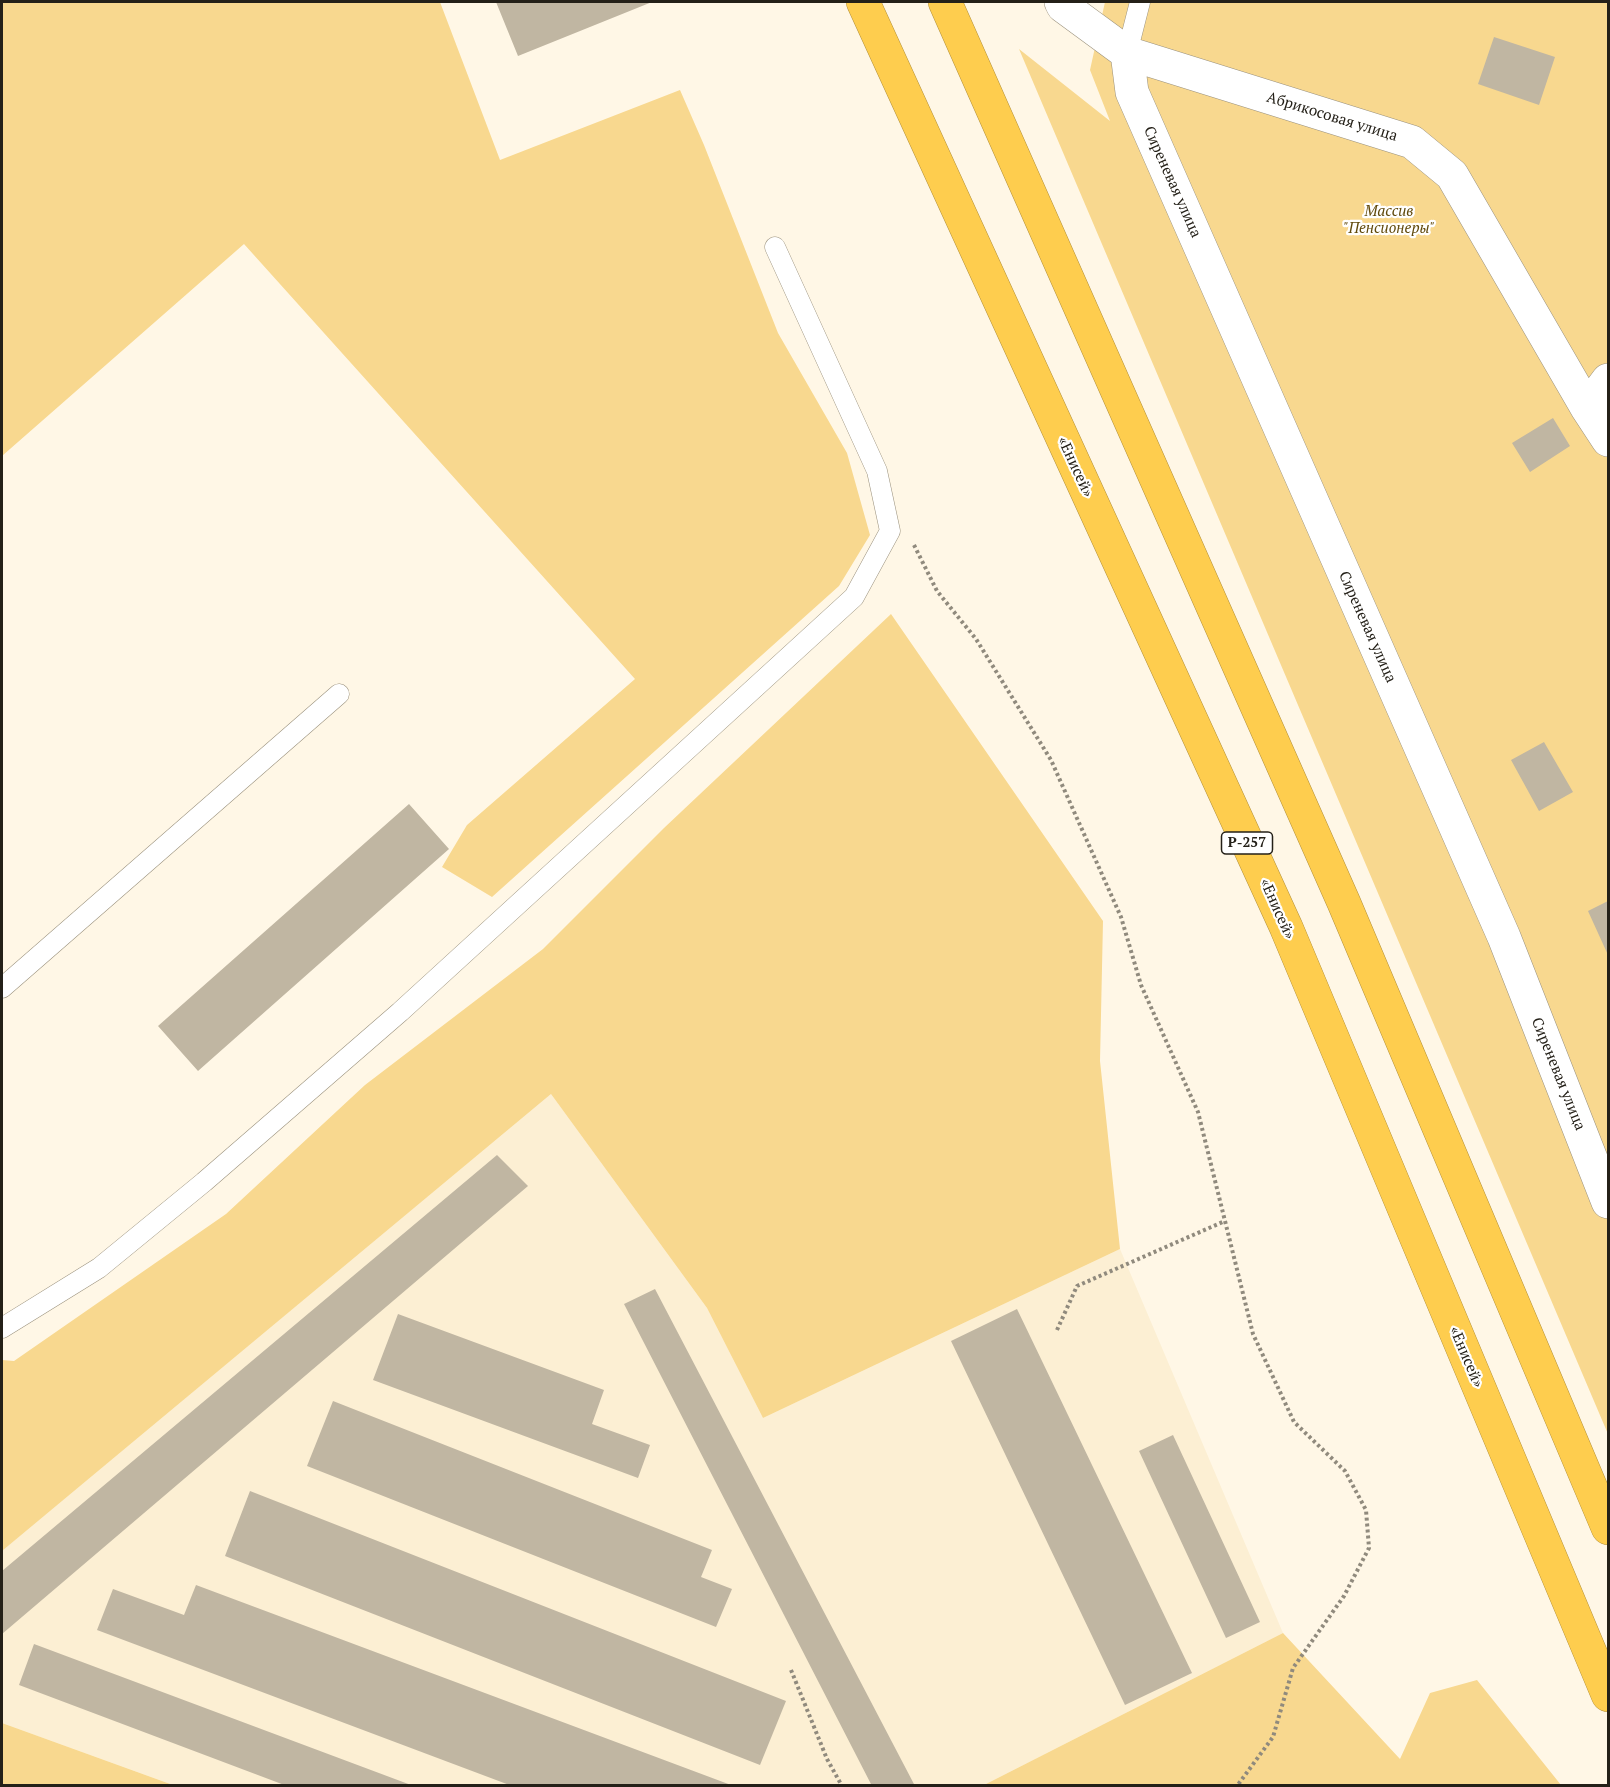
<!DOCTYPE html>
<html>
<head>
<meta charset="utf-8">
<style>
	body { margin:0 }
	#map { position:relative; width:1610px; height:1787px; overflow:hidden; background:#fff7e6; font-family:"PT Serif",serif }
	canvas { display:block }
	.frame { position:absolute; inset:0; border:3px solid #242018; pointer-events:none }
</style>
</head>
<body>
<div id="map">
<canvas width="1610" height="1787"></canvas>
<div class="frame"></div>
</div>
<script>
const context = document.querySelector('canvas').getContext('2d');
context.lineJoin = 'round';
function fill(path, color) { context.fillStyle = color; context.fill(path, 'evenodd'); }
function trace(path, color, width, dash) { context.strokeStyle = color; context.lineWidth = width; context.lineCap = dash ? 'butt' : 'round'; context.setLineDash(dash || []); context.stroke(path); }
function write(font, color, halo, rows, align = 'center') {
  context.font = font + ' "PT Serif",serif'; context.lineWidth = 4.5; context.setLineDash([]); context.textBaseline = 'middle'; context.strokeStyle = halo; context.fillStyle = color; for (const [text, x, y, turn = 0] of rows) {
    context.save(); context.translate(x, y); context.rotate((+turn || 0) * Math.PI / 180); context.textAlign = isNaN(turn) ? turn : align; if (halo) context.strokeText(text, 0, 0); context.fillText(text, 0, 0); context.restore();
  }
}
fill(new Path2D(`
	M 551,1094 L 707,1308 L 763,1418 L 1120,1249 L 1283,1633 L 984,1785 L 173,1785 L 2,1723 L 2,1551 Z`), '#fcefd3');
fill(new Path2D(`
	M 2,2 L 440,2 L 500,160 L 680,90 L 704,145 L 778,333 L 847,453 L 870,535 L 839,586 L 492,897 L 442,867 L 467,825 L 635,679 L 244,244 L 2,456 Z
	M 1105,2 L 1608,2 L 1608,1434 L 1019,49 L 1110,121 L 1090,70 Z
	M 891,614 L 1103,921 L 1100,1061 L 1120,1249 L 763,1418 L 707,1308 L 551,1094 L 2,1551 L 2,1360 L 14,1361 L 226,1214 L 365,1085 L 543,949 L 664,828 Z
	M 1283,1633 L 1400,1759 L 1430,1693 L 1477,1680 L 1561,1785 L 984,1785 Z
	M 2,1723 L 173,1785 L 2,1785 Z`), '#f8d88f');
fill(new Path2D(`
	M 496,2 L 652,2 L 518,56 Z
	M 1494,37 L 1555,57 L 1539,105 L 1478,84 Z
	M 1553,418 L 1570,446 L 1530,472 L 1512,443 Z
	M 1544,742 L 1573,792 L 1539,811 L 1511,760 Z
	M 409,804 L 449,849 L 198,1071 L 158,1026 Z
	M 1608,901 L 1608,955 L 1588,911 Z
	M 497,1155 L 528,1186 L 2,1634 L 2,1571 Z
	M 655,1289 L 915,1786 L 872,1786 L 624,1304 Z
	M 1017,1309 L 1192,1673 L 1125,1705 L 951,1341 Z
	M 398,1314 L 604,1390 L 592,1424 L 650,1445 L 638,1478 L 373,1380 Z
	M 333,1401 L 712,1550 L 701,1577 L 732,1589 L 716,1627 L 307,1466 Z
	M 1173,1435 L 1260,1622 L 1226,1638 L 1139,1451 Z
	M 250,1491 L 786,1701 L 760,1765 L 225,1556 Z
	M 196,1585 L 731,1785 L 731,1786 L 512,1786 L 97,1630 L 113,1589 L 184,1615 Z
	M 34,1644 L 411,1785 L 411,1786 L 287,1786 L 19,1685 Z`), '#c0b6a2');
const lane = new Path2D(`
	M 1127,53 L 1140,2
	M 2,988 L 339,694
	M 2,1328 L 99,1268 L 204,1182 L 400,1012 L 854,597 L 890,531 L 877,471 L 775,247`);
const street = new Path2D(`
	M 1061,2 L 1063,6 L 1127,53 L 1412,142 L 1452,175 L 1587,408 L 1608,440
	M 1127,53 L 1132,92 L 1504,937 L 1608,1202
	M 1587,408 L 1608,380`);
const highway = new Path2D(`
	M 863,2 L 1286,927 L 1608,1695
	M 945,2 L 1344,903 L 1608,1528`);
trace(lane, '#9b927e', 21);
trace(street, '#9b927e', 34);
trace(highway, '#b2903b', 34);
trace(new Path2D(`
	M 914,545 L 937,591 L 976,639 L 1051,760 L 1121,917 L 1141,985 L 1198,1112 L 1253,1334 L 1294,1422 L 1345,1471 L 1366,1510 L 1369,1548 L 1344,1596 L 1293,1668 L 1273,1737 L 1237,1786
	M 1057,1330 L 1077,1286 L 1225,1221
	M 791,1670 L 827,1759 L 842,1786`), '#908a7d', 4, [3, 3]);
trace(lane, '#fff', 20);
trace(street, '#fff', 33);
trace(highway, '#fecd4e', 33);
for (const [x, y, w] of [
	[1247,843,51]
]) { const box = new Path2D(); box.roundRect(x - w / 2, y - 11, w, 22, 4.5); context.fillStyle = '#fff'; context.fill(box); trace(box, '#242018', 1.5); }
write('bold 14px', '#242018', null, [
	["Р-257",1247,843]
]);
write('15px', '#242018', '#fff', [
	["Абрикосовая улица",1332,117,17],
	["Сиреневая улица",1172,182,66],
	["«Енисей»",1075,467,65],
	["Сиреневая улица",1367,627,66],
	["«Енисей»",1277,909,66],
	["Сиреневая улица",1558,1074,68],
	["«Енисей»",1466,1357,67]
]);
write('italic 15px', '#614a0c', '#fff', [
	["Массив",1389,212],
	["\"Пенсионеры\"",1389,229]
]);
</script>
</body>
</html>
